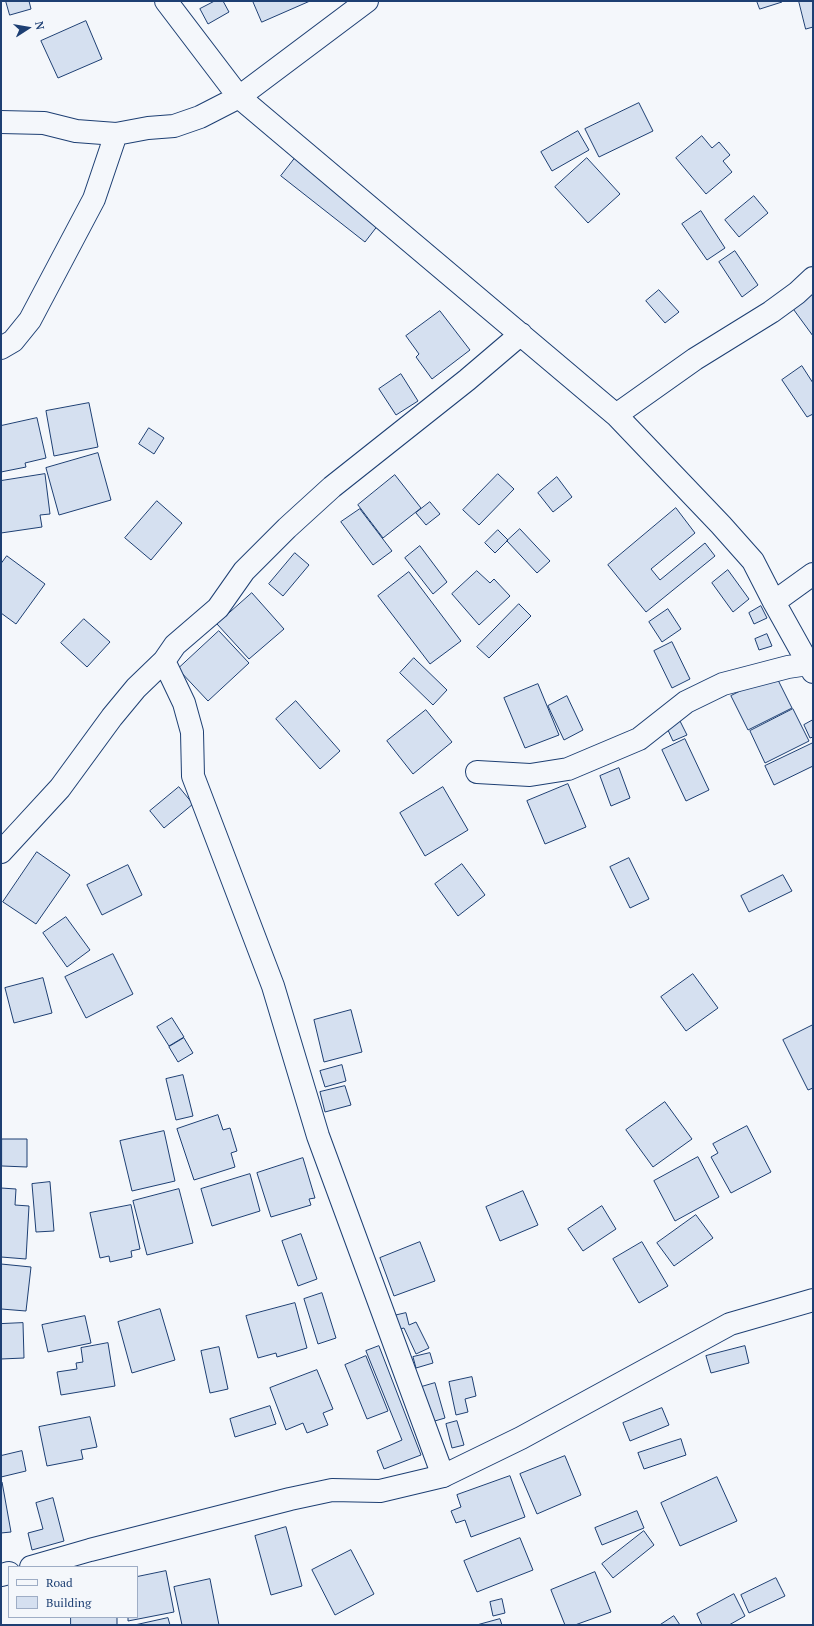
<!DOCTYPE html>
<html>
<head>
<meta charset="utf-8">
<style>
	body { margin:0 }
	#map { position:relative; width:814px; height:1626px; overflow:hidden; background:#f4f7fb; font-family:"PT Serif",serif }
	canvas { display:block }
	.frame { position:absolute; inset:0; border:2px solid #1d3f73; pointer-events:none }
	.legend { position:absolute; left:8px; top:1566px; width:130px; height:52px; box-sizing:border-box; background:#f4f7fb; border:1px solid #9eadc5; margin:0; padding:5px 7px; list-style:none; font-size:12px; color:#1d3f73 }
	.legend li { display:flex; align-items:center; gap:8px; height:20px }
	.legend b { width:20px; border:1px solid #9eadc5 }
	.north { position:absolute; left:8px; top:8px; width:40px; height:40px; -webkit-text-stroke:3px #f4f7fb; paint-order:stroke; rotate:78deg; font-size:11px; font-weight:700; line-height:16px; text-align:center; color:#1d3f73 }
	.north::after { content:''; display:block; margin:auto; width:14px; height:18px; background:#1d3f73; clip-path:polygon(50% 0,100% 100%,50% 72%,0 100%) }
</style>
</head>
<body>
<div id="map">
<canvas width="814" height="1626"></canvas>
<div class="frame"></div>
<ul class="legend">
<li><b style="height:5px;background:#f4f7fb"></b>Road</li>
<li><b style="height:11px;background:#d5e0f0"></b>Building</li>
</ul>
<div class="north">N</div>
</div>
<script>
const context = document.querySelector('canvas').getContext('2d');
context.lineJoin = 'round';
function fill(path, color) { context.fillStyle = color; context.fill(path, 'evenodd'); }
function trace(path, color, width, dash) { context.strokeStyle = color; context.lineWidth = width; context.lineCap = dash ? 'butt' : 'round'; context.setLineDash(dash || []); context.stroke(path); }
const building = new Path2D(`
	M 6,1 L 29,1 L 31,9 L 10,15 Z
	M 215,1 L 223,1 L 229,12 L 208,24 L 200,9 Z
	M 253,1 L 310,1 L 262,22 Z
	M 757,1 L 782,1 L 782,2 L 760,9 Z
	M 799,1 L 813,1 L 813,27 L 806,29 Z
	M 86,21 L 102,59 L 58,78 L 41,41 Z
	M 639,103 L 653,131 L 599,157 L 585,129 Z
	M 578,131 L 589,150 L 552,171 L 541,152 Z
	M 702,136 L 712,148 L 719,142 L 730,155 L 723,161 L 732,172 L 706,194 L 676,158 Z
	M 299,153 L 382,220 L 365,242 L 281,176 Z
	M 587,158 L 620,194 L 588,223 L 555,187 Z
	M 754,196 L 768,213 L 739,237 L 725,220 Z
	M 701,211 L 725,248 L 707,260 L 682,224 Z
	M 735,251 L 758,285 L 742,297 L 719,262 Z
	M 659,290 L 679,312 L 665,323 L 646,301 Z
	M 813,290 L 813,336 L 791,306 Z
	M 440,311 L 470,350 L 432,379 L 416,357 L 419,354 L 406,336 Z
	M 802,366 L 813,383 L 813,414 L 807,417 L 782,380 Z
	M 401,374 L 418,401 L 396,415 L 379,389 Z
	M 89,403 L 98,447 L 54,456 L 46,411 Z
	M 37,418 L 46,458 L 25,463 L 26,467 L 1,472 L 1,426 Z
	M 149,428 L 164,438 L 154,454 L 139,444 Z
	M 98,453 L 111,500 L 59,515 L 46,468 Z
	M 45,474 L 50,514 L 40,515 L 42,527 L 1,533 L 1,481 Z
	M 498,474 L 514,489 L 479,525 L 463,510 Z
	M 395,475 L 421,508 L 383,538 L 358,505 Z
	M 557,477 L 572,497 L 553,512 L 538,493 Z
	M 157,501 L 182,523 L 151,560 L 125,538 Z
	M 430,502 L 440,514 L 426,525 L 416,513 Z
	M 676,508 L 695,533 L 651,569 L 660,580 L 705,543 L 715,556 L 646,612 L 608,565 Z
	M 360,509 L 392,551 L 373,565 L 341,522 Z
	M 520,529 L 550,561 L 537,573 L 507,541 Z
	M 498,530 L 508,540 L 495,553 L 485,543 Z
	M 420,546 L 447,582 L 433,594 L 405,558 Z
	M 295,553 L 309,565 L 283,596 L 269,584 Z
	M 7,556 L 45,584 L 16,624 L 1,613 L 1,564 Z
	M 728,570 L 749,599 L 733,612 L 712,583 Z
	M 477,571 L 490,583 L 494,579 L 510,596 L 479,625 L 452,594 Z
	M 409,572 L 461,641 L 430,664 L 378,596 Z
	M 252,593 L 284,629 L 249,659 L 217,624 Z
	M 519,604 L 531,616 L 489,658 L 477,647 Z
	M 761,606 L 767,618 L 754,624 L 749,613 Z
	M 668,609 L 681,629 L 662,642 L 649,622 Z
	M 84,619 L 110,642 L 87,667 L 61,643 Z
	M 219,631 L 249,663 L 208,701 L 178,669 Z
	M 767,634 L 772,646 L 759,650 L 755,639 Z
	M 672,642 L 690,679 L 672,688 L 654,651 Z
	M 414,658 L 447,690 L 433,705 L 400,673 Z
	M 775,674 L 792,708 L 748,730 L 731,696 Z
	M 538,684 L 559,735 L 525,748 L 504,698 Z
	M 567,696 L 583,730 L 564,740 L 548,706 Z
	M 296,701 L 340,751 L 320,769 L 276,719 Z
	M 793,709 L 809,741 L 765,763 L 750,731 Z
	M 426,710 L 452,742 L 413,774 L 387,741 Z
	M 813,720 L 813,737 L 810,738 L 804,725 Z
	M 680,721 L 687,735 L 673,741 L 667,728 Z
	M 685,739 L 709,790 L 686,801 L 662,750 Z
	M 813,743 L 813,766 L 774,785 L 765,766 Z
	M 619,768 L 630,798 L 611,806 L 600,776 Z
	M 568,784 L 586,827 L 545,844 L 527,801 Z
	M 179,787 L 193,804 L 164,828 L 150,811 Z
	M 443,787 L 468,830 L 425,856 L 400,813 Z
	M 37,852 L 70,875 L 36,924 L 3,902 Z
	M 629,858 L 649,899 L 630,908 L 610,867 Z
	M 462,864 L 485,895 L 458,916 L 435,884 Z
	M 128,865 L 142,895 L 102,915 L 87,885 Z
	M 783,875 L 792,891 L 749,912 L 741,896 Z
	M 66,917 L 90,950 L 67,967 L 43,933 Z
	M 113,954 L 133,994 L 86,1018 L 65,977 Z
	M 693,974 L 718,1008 L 686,1031 L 661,997 Z
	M 43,978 L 52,1013 L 14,1023 L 5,988 Z
	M 351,1010 L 362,1052 L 324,1062 L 314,1020 Z
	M 172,1018 L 184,1037 L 169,1046 L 157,1027 Z
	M 813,1025 L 813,1088 L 808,1090 L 783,1040 Z
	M 184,1038 L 193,1053 L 178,1062 L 169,1047 Z
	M 342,1065 L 346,1081 L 325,1087 L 320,1071 Z
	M 183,1075 L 193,1116 L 176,1120 L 166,1079 Z
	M 345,1086 L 351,1105 L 325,1112 L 320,1092 Z
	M 665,1102 L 692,1139 L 653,1167 L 626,1130 Z
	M 218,1115 L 223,1130 L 230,1128 L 237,1151 L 231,1153 L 235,1167 L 194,1180 L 177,1129 Z
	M 747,1126 L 771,1172 L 731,1193 L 711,1157 L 718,1153 L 713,1144 Z
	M 164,1131 L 175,1181 L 132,1191 L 120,1141 Z
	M 2,1139 L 27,1139 L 27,1167 L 2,1166 Z
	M 698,1157 L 719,1197 L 675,1221 L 654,1181 Z
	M 303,1158 L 315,1198 L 309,1199 L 311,1205 L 271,1217 L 257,1173 Z
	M 250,1174 L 260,1211 L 212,1226 L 201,1189 Z
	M 50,1182 L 54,1231 L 36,1232 L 32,1184 Z
	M 1,1188 L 16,1189 L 15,1205 L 29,1206 L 26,1259 L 1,1257 Z
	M 179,1189 L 193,1243 L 147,1255 L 133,1201 Z
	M 523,1191 L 538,1225 L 500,1241 L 486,1207 Z
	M 131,1205 L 140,1249 L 131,1251 L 132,1257 L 110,1262 L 109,1256 L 100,1258 L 90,1213 Z
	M 602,1206 L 616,1229 L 583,1251 L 568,1229 Z
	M 696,1215 L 713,1238 L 674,1266 L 657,1243 Z
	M 301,1234 L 317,1279 L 298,1286 L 282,1241 Z
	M 420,1242 L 435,1281 L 394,1296 L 380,1258 Z
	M 642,1242 L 668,1286 L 639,1303 L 613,1259 Z
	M 1,1264 L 31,1267 L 26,1311 L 1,1309 Z
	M 322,1293 L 336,1338 L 318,1344 L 304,1299 Z
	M 295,1303 L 307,1348 L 277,1357 L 276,1353 L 258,1358 L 246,1316 Z
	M 160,1309 L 175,1360 L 132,1373 L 118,1322 Z
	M 406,1313 L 409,1325 L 416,1322 L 429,1348 L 416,1354 L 404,1328 L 392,1331 L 389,1317 Z
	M 85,1316 L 91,1343 L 48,1352 L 42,1325 Z
	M 23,1323 L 24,1358 L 1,1359 L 1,1324 Z
	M 108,1343 L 115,1386 L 61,1395 L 57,1372 L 77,1369 L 76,1363 L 83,1362 L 81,1348 Z
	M 379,1346 L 421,1455 L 384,1469 L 377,1451 L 402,1440 L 366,1351 Z
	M 745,1346 L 749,1363 L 711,1373 L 706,1356 Z
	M 219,1347 L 228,1389 L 210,1393 L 201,1351 Z
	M 430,1353 L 433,1363 L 416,1368 L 413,1357 Z
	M 366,1356 L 388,1411 L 367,1419 L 345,1365 Z
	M 317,1370 L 333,1409 L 323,1413 L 328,1425 L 307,1433 L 303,1423 L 286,1430 L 270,1388 Z
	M 472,1377 L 476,1396 L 465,1399 L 468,1412 L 456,1415 L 449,1382 Z
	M 435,1383 L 445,1418 L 428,1423 L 418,1388 Z
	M 270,1406 L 276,1424 L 235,1437 L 230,1419 Z
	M 662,1408 L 669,1425 L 630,1441 L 623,1423 Z
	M 90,1417 L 97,1447 L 81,1450 L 83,1459 L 47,1466 L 39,1427 Z
	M 457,1421 L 464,1445 L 452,1448 L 446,1424 Z
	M 681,1439 L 686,1455 L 644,1469 L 638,1453 Z
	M 22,1451 L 26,1471 L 1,1477 L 1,1456 Z
	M 565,1456 L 581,1495 L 537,1514 L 520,1474 Z
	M 510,1476 L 525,1517 L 471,1537 L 465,1520 L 456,1523 L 451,1511 L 461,1507 L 457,1495 Z
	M 717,1477 L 737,1521 L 680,1546 L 661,1503 Z
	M 1,1482 L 2,1482 L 11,1532 L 1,1533 Z
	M 53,1498 L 64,1541 L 32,1550 L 28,1533 L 43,1529 L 36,1503 Z
	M 637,1511 L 644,1528 L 602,1545 L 595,1528 Z
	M 286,1527 L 302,1586 L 271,1595 L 255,1536 Z
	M 644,1531 L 654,1545 L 613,1578 L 602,1564 Z
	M 520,1538 L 533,1570 L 477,1592 L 464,1561 Z
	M 351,1550 L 374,1594 L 335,1615 L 312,1570 Z
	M 166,1571 L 174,1612 L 128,1621 L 128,1617 L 137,1617 L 137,1577 Z
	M 595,1572 L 611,1612 L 575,1625 L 565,1625 L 551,1590 Z
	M 776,1578 L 785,1596 L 749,1613 L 741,1595 Z
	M 210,1579 L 219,1625 L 182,1625 L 174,1587 Z
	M 734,1594 L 745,1616 L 729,1625 L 702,1625 L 697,1614 Z
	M 502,1599 L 505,1613 L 493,1616 L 490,1602 Z
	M 674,1616 L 680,1625 L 660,1625 Z
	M 71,1617 L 117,1617 L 117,1625 L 71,1625 Z
	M 168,1618 L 170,1625 L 135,1625 Z
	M 500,1619 L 502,1625 L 477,1625 Z`);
fill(building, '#d5e0f0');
trace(building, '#1d3f73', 1);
const minor = new Path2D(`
	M 166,1 L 239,97 L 616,415 L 721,525 L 753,561 L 774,602 L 813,672
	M 1,122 L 44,123 L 76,131 L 116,134 L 148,128 L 174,126 L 200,117 L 239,97 L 367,1
	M 1,348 L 13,341 L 30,320 L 94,199 L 116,134
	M 616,415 L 695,359 L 771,312 L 797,293 L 813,278
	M 774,602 L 813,574
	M 164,661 L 184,703 L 192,732 L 193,776 L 273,986 L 318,1136 L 443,1476
	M 477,772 L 530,775 L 568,769 L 639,739 L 686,702 L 723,684 L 788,667 L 808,664
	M 1,852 L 60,788 L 112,717 L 136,688 L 164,661 L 175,645 L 218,608 L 244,571 L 287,528 L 332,487 L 467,380 L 521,334`);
const tertiary = new Path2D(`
	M 31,1567 L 90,1550 L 290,1499 L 332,1490 L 380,1491 L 443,1476 L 521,1438 L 730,1324 L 813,1300
	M 1,1575 L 9,1573`);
trace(minor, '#1d3f73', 24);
trace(tertiary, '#1d3f73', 24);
trace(minor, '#f4f7fb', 22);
trace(tertiary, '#f4f7fb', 22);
</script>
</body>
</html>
